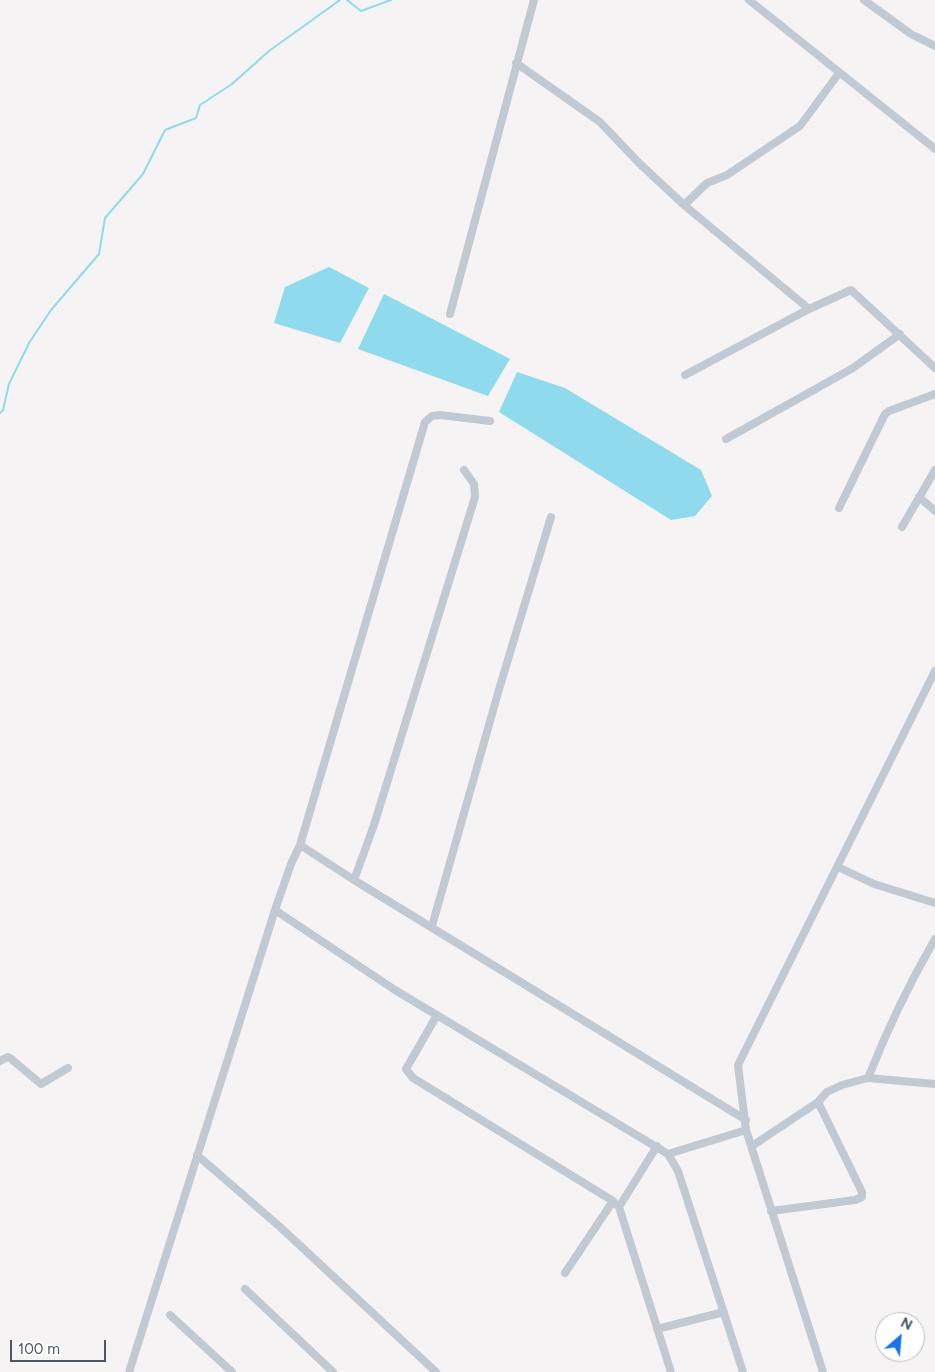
<!DOCTYPE html>
<html>
<head>
<meta charset="utf-8">
<style>
	body { margin:0 }
	#map { position:relative; width:935px; height:1372px; overflow:hidden; background:#f5f3f3; font-family:Figtree,sans-serif }
	canvas { display:block }
	.north { position:absolute; left:875px; top:1312px; width:50px; height:50px; box-sizing:border-box; background:#fff; border:1px solid #b7bbc0; border-radius:50%; rotate:27deg; font-size:14px; font-weight:700; line-height:20px; text-align:center; color:#4a5661 }
	.north::after { content:''; display:block; margin:auto; width:18px; height:22px; background:#1a73e8; clip-path:polygon(50% 0,100% 100%,50% 72%,0 100%) }
	.scale { position:absolute; left:10px; top:1340px; width:96px; height:22px; box-sizing:border-box; border:2px solid #4a5661; border-top:0; padding-left:6px; font-size:15px; line-height:18px; white-space:nowrap; color:#4a5661; -webkit-text-stroke:4px #fff; paint-order:stroke }
</style>
</head>
<body>
<div id="map">
<canvas width="935" height="1372"></canvas>
<div class="north">N</div>
<div class="scale">100 m</div>
</div>
<script>
const context = document.querySelector('canvas').getContext('2d');
context.lineJoin = 'round';
function fill(path, color) { context.fillStyle = color; context.fill(path, 'evenodd'); }
function trace(path, color, width, dash) { context.strokeStyle = color; context.lineWidth = width; context.lineCap = dash ? 'butt' : 'round'; context.setLineDash(dash || []); context.stroke(path); }
fill(new Path2D(`
	M 329,267 L 369,288 L 340,343 L 274,323 L 285,287 Z
	M 384,294 L 510,359 L 488,396 L 358,349 Z
	M 517,372 L 565,388 L 701,470 L 712,496 L 695,516 L 671,520 L 499,412 Z`), '#90daee');
trace(new Path2D(`
	M 347,0 L 361,11 L 391,0
	M 0,413 L 3,410 L 9,384 L 29,343 L 51,310 L 99,254 L 105,218 L 143,174 L 165,130 L 196,118 L 200,105 L 232,84 L 269,51 L 340,0`), '#90daee', 2);
trace(new Path2D(`
	M 749,0 L 935,149
	M 864,0 L 911,34 L 935,46
	M 516,63 L 600,122 L 639,163 L 684,205 L 809,309
	M 684,205 L 707,183 L 727,175 L 800,126 L 839,73
	M 450,314 L 534,0
	M 685,375 L 809,309 L 851,290 L 935,368
	M 726,439 L 853,368 L 900,334
	M 919,497 L 935,511
	M 839,508 L 885,414 L 889,411 L 935,394
	M 902,527 L 935,470
	M 300,845 L 354,880 L 746,1120
	M 838,867 L 874,884 L 935,903
	M 354,880 L 374,825 L 475,497 L 474,484 L 464,470
	M 275,910 L 395,990 L 668,1154 L 678,1171 L 743,1372
	M 432,926 L 500,686 L 551,517
	M 437,1015 L 406,1069 L 413,1078 L 613,1201 L 619,1207 L 671,1372
	M 0,1061 L 8,1057 L 10,1058 L 41,1084 L 68,1068
	M 868,1078 C 887,1030 909,984 935,939
	M 752,1146 L 818,1102 L 827,1092 L 842,1085 L 868,1078 L 935,1084
	M 668,1154 L 746,1130
	M 197,1155 L 279,1226 L 436,1372
	M 619,1207 L 657,1146
	M 771,1211 L 855,1200 L 862,1197 L 862,1192 L 818,1102
	M 565,1273 L 613,1201
	M 245,1289 L 333,1372
	M 170,1315 L 232,1372
	M 657,1329 L 724,1312
	M 129,1372 L 275,910 L 291,864 L 300,845 L 425,422 L 432,416 L 440,415 L 490,421
	M 823,1372 L 746,1130 L 738,1065 L 935,671`), '#c1cad2', 8);
</script>
</body>
</html>
